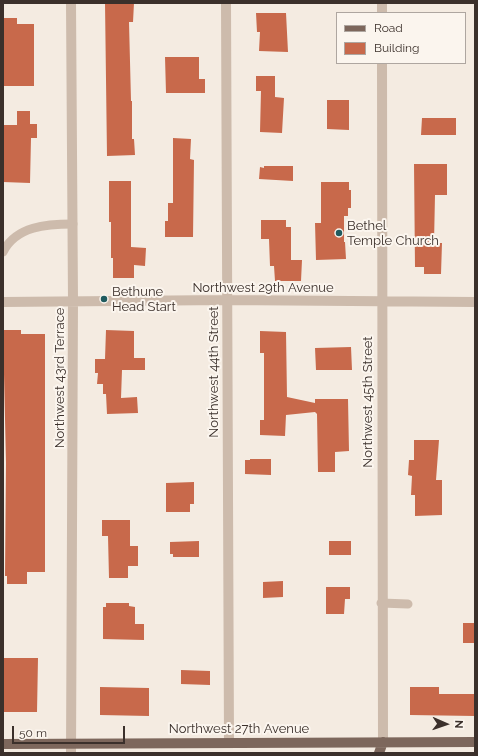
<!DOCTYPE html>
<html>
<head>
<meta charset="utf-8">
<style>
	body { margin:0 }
	#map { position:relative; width:478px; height:756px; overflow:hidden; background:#f4ebe1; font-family:Raleway,sans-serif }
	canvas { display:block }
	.frame { position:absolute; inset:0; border:4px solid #3b302b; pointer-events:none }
	.legend { position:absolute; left:336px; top:12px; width:130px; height:52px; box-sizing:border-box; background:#fbf5ee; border:1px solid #aea6a0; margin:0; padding:5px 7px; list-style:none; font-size:12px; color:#3b302b }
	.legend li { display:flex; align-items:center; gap:8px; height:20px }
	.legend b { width:20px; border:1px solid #aea6a0 }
	.north { position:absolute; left:426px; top:704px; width:40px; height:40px; -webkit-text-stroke:3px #fbf5ee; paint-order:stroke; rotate:92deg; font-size:11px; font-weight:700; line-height:16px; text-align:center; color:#3b302b }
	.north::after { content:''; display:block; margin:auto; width:14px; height:18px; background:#3b302b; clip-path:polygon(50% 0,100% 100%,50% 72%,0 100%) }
	.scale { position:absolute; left:12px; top:726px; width:113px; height:18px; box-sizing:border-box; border:2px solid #3b302b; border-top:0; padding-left:5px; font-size:12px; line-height:14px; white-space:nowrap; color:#3b302b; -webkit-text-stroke:3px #fbf5ee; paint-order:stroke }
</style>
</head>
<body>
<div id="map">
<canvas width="478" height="756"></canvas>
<div class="frame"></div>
<ul class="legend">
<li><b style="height:5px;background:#7d675c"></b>Road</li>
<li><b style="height:11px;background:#c8694b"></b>Building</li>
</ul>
<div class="north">N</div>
<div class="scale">50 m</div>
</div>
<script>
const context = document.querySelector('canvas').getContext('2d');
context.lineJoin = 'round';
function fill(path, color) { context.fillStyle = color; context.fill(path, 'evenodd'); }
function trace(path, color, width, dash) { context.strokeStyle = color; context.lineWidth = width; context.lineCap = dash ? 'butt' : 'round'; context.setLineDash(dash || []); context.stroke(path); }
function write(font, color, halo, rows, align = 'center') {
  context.font = font + ' Raleway,sans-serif'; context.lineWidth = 4; context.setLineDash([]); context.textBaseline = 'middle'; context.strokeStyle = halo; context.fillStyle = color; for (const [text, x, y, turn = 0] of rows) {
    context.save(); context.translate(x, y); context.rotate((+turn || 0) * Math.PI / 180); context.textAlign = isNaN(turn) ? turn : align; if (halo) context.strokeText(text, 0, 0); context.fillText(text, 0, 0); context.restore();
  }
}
fill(new Path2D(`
	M 105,3 L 134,3 L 133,22 L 129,22 L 131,101 L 132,101 L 132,139 L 134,139 L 135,155 L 107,156 Z
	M 256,13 L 286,13 L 288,52 L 259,51 L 260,32 L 257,32 Z
	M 3,18 L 17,18 L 17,24 L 34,24 L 34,86 L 3,86 Z
	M 165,57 L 199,57 L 199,79 L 205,79 L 205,93 L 166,93 Z
	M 256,76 L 275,76 L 275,97 L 284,98 L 282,133 L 260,132 L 261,91 L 256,91 Z
	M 327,100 L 349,100 L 349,130 L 327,129 Z
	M 17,111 L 30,111 L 30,124 L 37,124 L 37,138 L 31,138 L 30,183 L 3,182 L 3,125 L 17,125 Z
	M 422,118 L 456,118 L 456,135 L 421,135 Z
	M 173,138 L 191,139 L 190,159 L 194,160 L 193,237 L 165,237 L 165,221 L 168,221 L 168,203 L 173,203 Z
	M 414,164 L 447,164 L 447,195 L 435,195 L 434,243 L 442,243 L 441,274 L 424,274 L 424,267 L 415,267 Z
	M 264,166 L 293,166 L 293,181 L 259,179 L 260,167 L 264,168 Z
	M 109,181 L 131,181 L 131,247 L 146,248 L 145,266 L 134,265 L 134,278 L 113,278 L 113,258 L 111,258 L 111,222 L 109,222 Z
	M 321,182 L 349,182 L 349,190 L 351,190 L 351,208 L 348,208 L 348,216 L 344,216 L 344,242 L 345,242 L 346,259 L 316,260 L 315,223 L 321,223 Z
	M 261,220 L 286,220 L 286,227 L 291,227 L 291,260 L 302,260 L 301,281 L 275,281 L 274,266 L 270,266 L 269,239 L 261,239 Z
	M 3,330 L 21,330 L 21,334 L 45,334 L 45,572 L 27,572 L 27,584 L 7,584 L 7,576 L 5,576 L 6,463 Z
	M 106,330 L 134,331 L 134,358 L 145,358 L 145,370 L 122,370 L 121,398 L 137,397 L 138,413 L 107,414 L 106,394 L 103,394 L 103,384 L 97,384 L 98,373 L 95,373 L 95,359 L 105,359 Z
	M 260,331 L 286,332 L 287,397 L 315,403 L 315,399 L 348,399 L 349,451 L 335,452 L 335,472 L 318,472 L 317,414 L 315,412 L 286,415 L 285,436 L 260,435 L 260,420 L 264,420 L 264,353 L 260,353 Z
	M 351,347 L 352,370 L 316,370 L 315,348 Z
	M 414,440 L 439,440 L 436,480 L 442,480 L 442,515 L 415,516 L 415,495 L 411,495 L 412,476 L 408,475 L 409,460 L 414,460 Z
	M 250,459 L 271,459 L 271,475 L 245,474 L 245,460 L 250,460 Z
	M 194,482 L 194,504 L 190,504 L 190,512 L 166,512 L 166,483 Z
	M 102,520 L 130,520 L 130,546 L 138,546 L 138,566 L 128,566 L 128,578 L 109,578 L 108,536 L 102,536 Z
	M 199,541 L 199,557 L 173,557 L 173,554 L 170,554 L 170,542 Z
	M 329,541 L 351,541 L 351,555 L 329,555 Z
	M 283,581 L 283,597 L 263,598 L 263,582 Z
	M 326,587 L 350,587 L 350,599 L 345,599 L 344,614 L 326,614 Z
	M 106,603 L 129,603 L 129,606 L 135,607 L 135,624 L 144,624 L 144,640 L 103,639 L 103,607 L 106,607 Z
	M 463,623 L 475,623 L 475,643 L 463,643 Z
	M 3,658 L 38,658 L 37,712 L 3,712 Z
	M 181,670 L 210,671 L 210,685 L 181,684 Z
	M 100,687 L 149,688 L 149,716 L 100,715 Z
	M 410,687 L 439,687 L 439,694 L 475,694 L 475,716 L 410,715 Z`), '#c8694b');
trace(new Path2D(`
	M 3,252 C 16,226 47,224 73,224
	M 381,603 L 408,604`), '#cdbbac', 9);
trace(new Path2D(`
	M 71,3 L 73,301 L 71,753
	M 226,3 L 229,742
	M 382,13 L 382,3
	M 382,63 L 383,742
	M 3,302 L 226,300 L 475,302`), '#cdbbac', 10);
trace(new Path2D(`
	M 3,744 L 475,742
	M 379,753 L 383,742`), '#7d675c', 10);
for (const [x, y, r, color] of [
	[339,233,4,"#1f5a5e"],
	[104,299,4,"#1f5a5e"]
]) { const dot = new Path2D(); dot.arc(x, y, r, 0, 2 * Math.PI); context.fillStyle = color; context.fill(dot); trace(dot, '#fbf5ee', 1.5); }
write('13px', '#3b302b', '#fbf5ee', [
	["Bethel",347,226],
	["Temple Church",347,241],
	["Bethune",112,292],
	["Head Start",112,307]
], 'left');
write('13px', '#3b302b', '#fbf5ee', [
	["Northwest 29th Avenue",263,288],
	["Northwest 44th Street",214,372,-90],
	["Northwest 43rd Terrace",60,378,-90],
	["Northwest 45th Street",368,402,-90],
	["Northwest 27th Avenue",239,729]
]);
</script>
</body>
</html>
